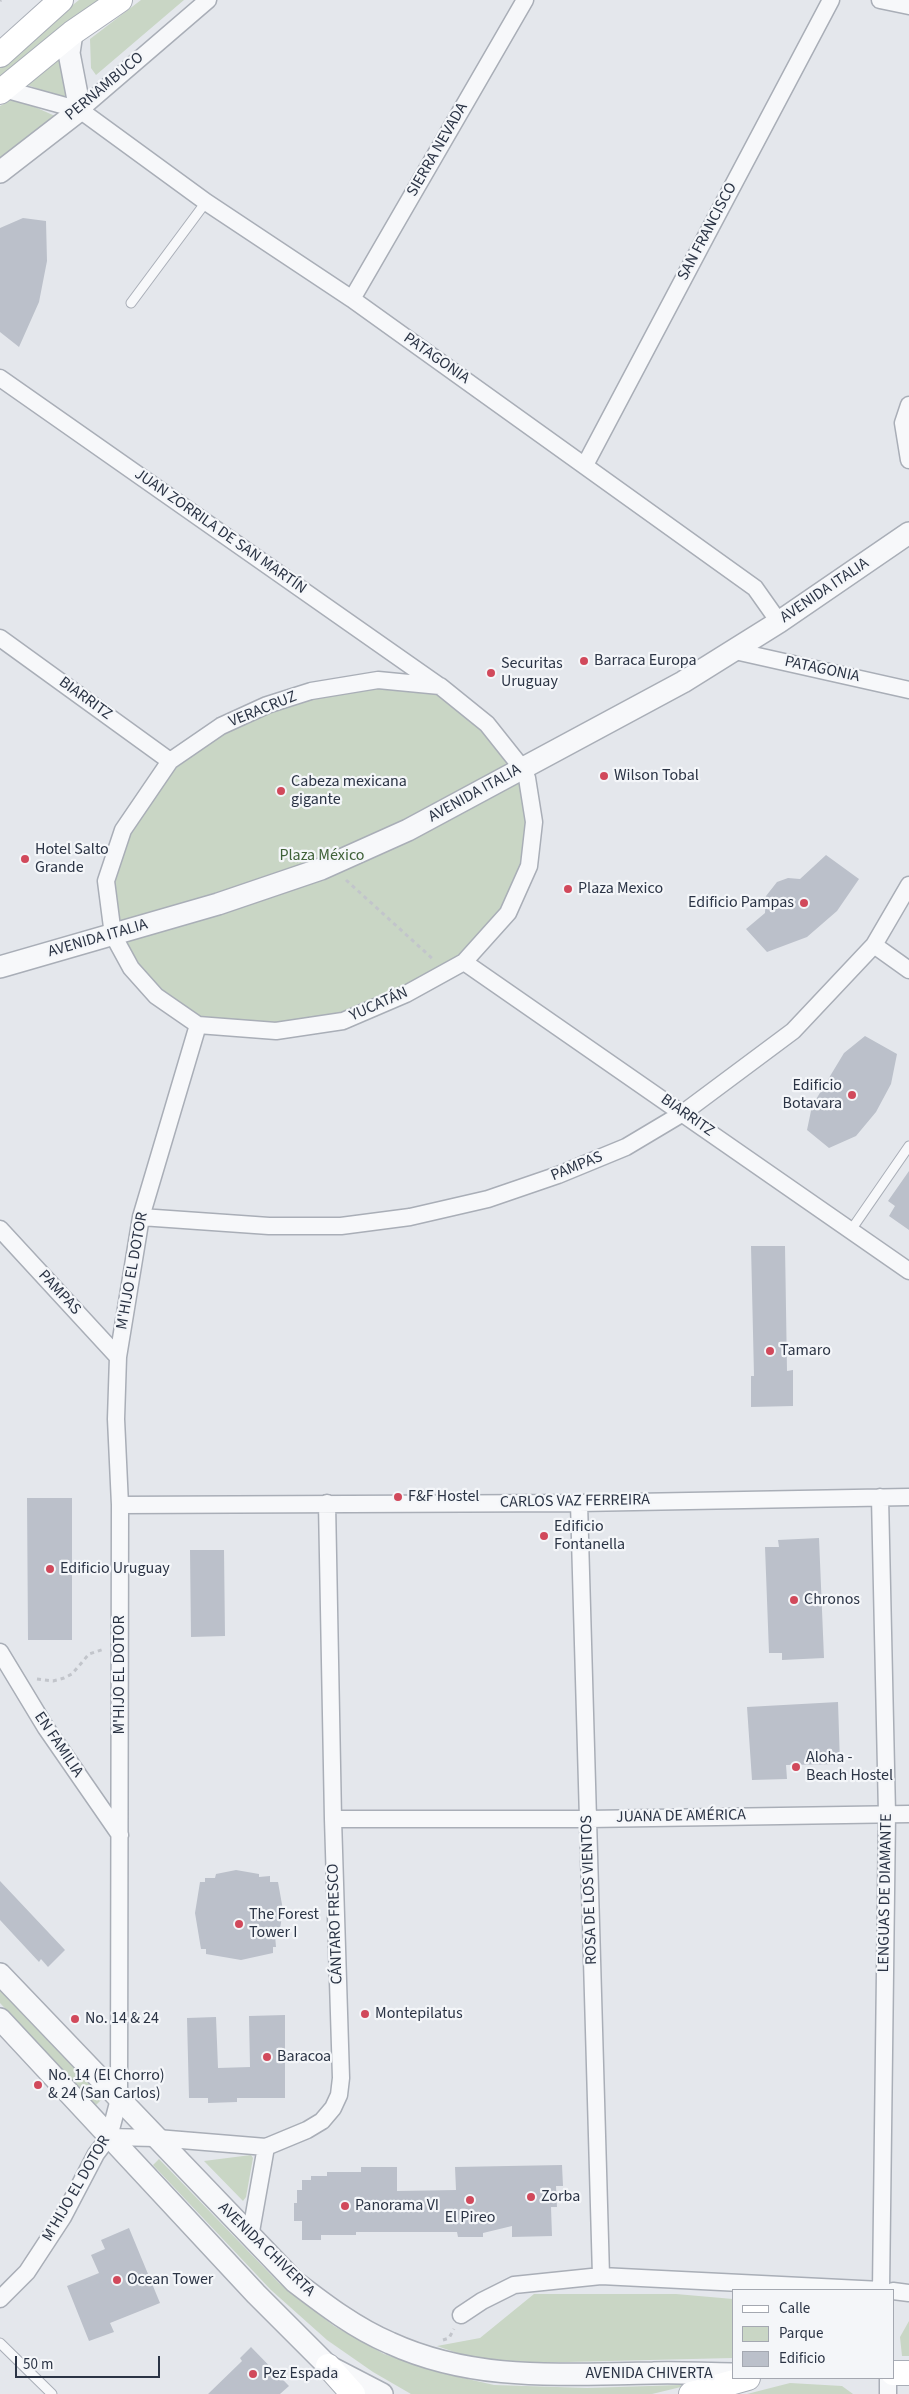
<!DOCTYPE html>
<html>
<head>
<meta charset="utf-8">
<style>
	body { margin:0 }
	#map { position:relative; width:909px; height:2394px; overflow:hidden; background:#e4e7ec; font-family:"Source Sans 3",sans-serif }
	canvas { display:block }
	.legend { position:absolute; left:732px; top:2289px; width:162px; height:90px; box-sizing:border-box; background:#f4f6f9; border:1px solid #a4a8b1; margin:0; padding:6px 9px; list-style:none; font-size:15px; color:#2b3445 }
	.legend li { display:flex; align-items:center; gap:10px; height:25px }
	.legend b { width:25px; border:1px solid #a4a8b1 }
	.scale { position:absolute; left:15px; top:2356px; width:145px; height:22px; box-sizing:border-box; border:2px solid #2b3445; border-top:0; padding-left:6px; font-size:15px; line-height:18px; white-space:nowrap; color:#2b3445; -webkit-text-stroke:4px #f4f6f9; paint-order:stroke }
</style>
</head>
<body>
<div id="map">
<canvas width="909" height="2394"></canvas>
<ul class="legend">
<li><b style="height:6px;background:#fff"></b>Calle</li>
<li><b style="height:14px;background:#c9d6c5"></b>Parque</li>
<li><b style="height:14px;background:#bbc0ca"></b>Edificio</li>
</ul>
<div class="scale">50 m</div>
</div>
<script>
const context = document.querySelector('canvas').getContext('2d');
context.lineJoin = 'round';
function fill(path, color) { context.fillStyle = color; context.fill(path, 'evenodd'); }
function trace(path, color, width, dash) { context.strokeStyle = color; context.lineWidth = width; context.lineCap = dash ? 'butt' : 'round'; context.setLineDash(dash || []); context.stroke(path); }
function write(font, color, halo, rows, align = 'center') {
  context.font = font + ' "Source Sans 3",sans-serif'; context.lineWidth = 4.5; context.setLineDash([]); context.textBaseline = 'middle'; context.strokeStyle = halo; context.fillStyle = color; for (const [text, x, y, turn = 0] of rows) {
    context.save(); context.translate(x, y); context.rotate((+turn || 0) * Math.PI / 180); context.textAlign = isNaN(turn) ? turn : align; if (halo) context.strokeText(text, 0, 0); context.fillText(text, 0, 0); context.restore();
  }
}
fill(new Path2D(`
	M 79,0 L 101,0 L 0,79 L 0,63 Z
	M 141,0 L 184,0 L 96,75 L 91,68 L 90,39 Z
	M 59,58 L 68,100 L 25,84 Z
	M 15,98 L 55,116 L 0,160 L 0,106 Z
	M 378,680 L 440,686 L 522,768 L 534,822 L 508,913 L 464,962 L 343,1021 L 198,1025 L 131,968 L 106,881 L 123,830 L 170,761 L 267,705 Z
	M 0,1989 L 103,2098 L 96,2105 L 0,2003 Z
	M 251,2155 L 253,2158 L 246,2197 L 243,2201 L 204,2161 Z
	M 159,2159 L 279,2283 L 334,2326 L 384,2354 L 437,2372 L 494,2385 L 587,2388 L 681,2385 L 681,2387 L 652,2394 L 411,2394 L 373,2372 L 327,2340 L 271,2290 L 153,2165 Z
	M 534,2294 L 676,2294 L 733,2299 L 733,2358 L 526,2363 L 466,2356 L 437,2346 L 480,2338 Z
	M 909,2321 L 909,2356 L 902,2356 L 900,2337 Z
	M 790,2383 L 842,2386 L 853,2394 L 747,2394 Z`), '#c9d6c5');
fill(new Path2D(`
	M 23,218 L 46,221 L 47,261 L 39,302 L 19,347 L 0,332 L 0,228 Z
	M 826,855 L 859,879 L 837,911 L 807,937 L 767,952 L 746,929 L 765,913 L 766,896 L 777,882 L 788,878 L 800,879 Z
	M 865,1036 L 897,1054 L 891,1084 L 876,1112 L 856,1136 L 829,1148 L 807,1130 L 812,1106 L 844,1053 Z
	M 909,1171 L 909,1230 L 889,1216 L 895,1206 L 888,1201 Z
	M 751,1246 L 785,1246 L 787,1371 L 793,1370 L 793,1406 L 751,1407 L 751,1376 L 754,1376 Z
	M 27,1498 L 72,1498 L 72,1640 L 28,1640 Z
	M 819,1538 L 824,1658 L 782,1660 L 782,1653 L 769,1653 L 765,1547 L 779,1547 L 778,1540 Z
	M 190,1550 L 224,1550 L 225,1636 L 191,1637 Z
	M 838,1702 L 840,1764 L 786,1765 L 787,1779 L 752,1780 L 747,1707 Z
	M 236,1870 L 259,1874 L 259,1877 L 270,1876 L 270,1882 L 278,1882 L 283,1910 L 279,1935 L 275,1935 L 276,1947 L 273,1947 L 273,1953 L 241,1960 L 206,1954 L 206,1949 L 201,1949 L 195,1913 L 200,1882 L 205,1882 L 205,1878 L 215,1878 L 216,1874 Z
	M 0,1881 L 65,1950 L 48,1967 L 41,1959 L 39,1962 L 0,1920 Z
	M 285,2015 L 285,2098 L 237,2098 L 237,2102 L 208,2103 L 208,2098 L 189,2098 L 187,2018 L 216,2017 L 218,2068 L 250,2067 L 249,2016 Z
	M 562,2165 L 563,2186 L 556,2186 L 557,2207 L 551,2207 L 552,2236 L 512,2237 L 512,2226 L 483,2233 L 483,2237 L 458,2237 L 457,2232 L 356,2232 L 356,2235 L 321,2235 L 321,2240 L 302,2240 L 302,2221 L 294,2221 L 294,2203 L 297,2203 L 297,2190 L 302,2190 L 302,2180 L 311,2180 L 311,2176 L 327,2176 L 327,2172 L 361,2172 L 361,2167 L 397,2167 L 397,2191 L 456,2190 L 455,2167 Z
	M 129,2228 L 160,2303 L 110,2323 L 114,2332 L 89,2341 L 67,2286 L 99,2273 L 91,2255 L 105,2249 L 101,2240 Z
	M 251,2347 L 289,2386 L 280,2394 L 208,2394 L 242,2361 L 240,2358 Z`), '#bbc0ca');
const service = new Path2D(`
	M 131,303 L 206,202
	M 851,1230 L 909,1146
	M 0,2343 L 52,2394`);
const minor = new Path2D(`
	M 880,0 L 909,6
	M 4,89 L 80,110 L 206,202 L 352,299 L 755,588 L 779,622
	M 80,110 L 208,0
	M 352,299 L 525,0
	M 0,378 L 438,685
	M 909,405 L 903,423 L 909,460
	M 585,465 L 831,0
	M 0,638 L 170,761
	M 735,651 L 909,690
	M 378,680 L 440,686 L 487,724 L 522,768 L 527,778 L 534,822 L 529,866 L 508,913 L 464,962 L 406,994 L 343,1021 L 276,1031 L 198,1025 L 156,996 L 131,968 L 113,935 L 106,881 L 123,830 L 170,761 L 221,726 L 267,705 L 311,691 Z
	M 874,945 L 909,970
	M 464,962 L 909,1271
	M 141,1217 L 269,1226 L 341,1226 L 410,1217 L 488,1199 L 558,1175 L 626,1147 L 683,1113 L 793,1031 L 874,945 L 909,885
	M 0,1229 L 118,1357
	M 880,1497 L 887,1814 L 881,2290
	M 579,1503 L 601,2276
	M 120,1505 L 579,1503 L 909,1497
	M 0,1652 L 46,1728 L 120,1835
	M 333,1819 L 588,1819 L 909,1814
	M 109,2137 L 157,2138 L 266,2147 L 307,2130 L 322,2121 L 333,2108 L 339,2095 L 341,2078 L 333,1819 L 327,1503
	M 250,2237 L 266,2147
	M 893,2291 L 909,2293
	M 0,2299 L 27,2272 L 63,2217 L 96,2154 L 109,2137 L 119,2099 L 120,1505 L 116,1419 L 118,1357 L 141,1217 L 198,1025
	M 461,2315 L 482,2301 L 514,2285 L 601,2276 L 881,2290
	M 888,2378 L 888,2394`);
const tertiary = new Path2D(`
	M 0,172 L 80,110 L 69,53 L 72,33
	M 0,967 L 218,904 L 321,869 L 408,830 L 683,682 L 779,622 L 909,533
	M 0,1974 L 295,2282 C 325,2305 355,2328 390,2343 C 475,2382 562,2374 653,2373 C 679,2372 706,2374 733,2374
	M 0,2019 L 256,2294 L 328,2366 L 382,2394`);
const secondary = new Path2D(`
	M 0,55 L 61,0
	M 0,92 L 72,33 L 120,0
	M 328,2366 L 353,2394
	M 893,2373 L 909,2373
	M 691,2394 L 748,2378`);
trace(service, '#a9aeb7', 11);
trace(minor, '#a9aeb7', 19);
trace(tertiary, '#a9aeb7', 24);
trace(secondary, '#a9aeb7', 26);
trace(new Path2D(`
	M 0,1 L 1,0
	M 346,880 L 434,960
	M 37,1679 L 53,1681 L 64,1678 L 72,1674 L 89,1654 L 104,1649
	M 443,2340 L 449,2338 L 454,2329`), '#c2c5cb', 3, [4, 4]);
trace(service, '#f7f8fa', 9);
trace(minor, '#f7f8fa', 16);
trace(tertiary, '#f7f8fa', 21);
trace(secondary, '#fff', 24);
for (const [x, y, r, color] of [
	[584,661,5,"#d1495b"],
	[491,673,5,"#d1495b"],
	[604,776,5,"#d1495b"],
	[281,791,5,"#d1495b"],
	[25,859,5,"#d1495b"],
	[568,889,5,"#d1495b"],
	[804,903,5,"#d1495b"],
	[852,1095,5,"#d1495b"],
	[770,1351,5,"#d1495b"],
	[398,1497,5,"#d1495b"],
	[544,1536,5,"#d1495b"],
	[50,1569,5,"#d1495b"],
	[794,1600,5,"#d1495b"],
	[796,1767,5,"#d1495b"],
	[239,1924,5,"#d1495b"],
	[365,2014,5,"#d1495b"],
	[75,2019,5,"#d1495b"],
	[267,2057,5,"#d1495b"],
	[38,2085,5,"#d1495b"],
	[531,2197,5,"#d1495b"],
	[470,2200,5,"#d1495b"],
	[345,2206,5,"#d1495b"],
	[117,2280,5,"#d1495b"],
	[253,2374,5,"#d1495b"]
]) { const dot = new Path2D(); dot.arc(x, y, r, 0, 2 * Math.PI); context.fillStyle = color; context.fill(dot); trace(dot, '#f4f6f9', 2); }
write('16px', '#2b3445', '#f4f6f9', [
	["PERNAMBUCO",105,87,-40],
	["SIERRA NEVADA",438,150,-60],
	["SAN FRANCISCO",708,232,-62],
	["PATAGONIA",436,359,35],
	["JUAN ZORRILA DE SAN MARTÍN",220,532,35],
	["AVENIDA ITALIA",825,591,-34],
	["PATAGONIA",822,670,12],
	["BIARRITZ",85,699,36],
	["VERACRUZ",263,710,-22],
	["AVENIDA ITALIA",475,794,-29],
	["AVENIDA ITALIA",98,939,-16],
	["YUCATÁN",379,1005,-24],
	["BIARRITZ",687,1116,35],
	["PAMPAS",577,1167,-22],
	["M'HIJO EL DOTOR",133,1271,-80],
	["PAMPAS",59,1293,47],
	["CARLOS VAZ FERREIRA",575,1502,-1],
	["M'HIJO EL DOTOR",120,1675,-90],
	["EN FAMILIA",58,1745,56],
	["JUANA DE AMÉRICA",681,1817,-1],
	["ROSA DE LOS VIENTOS",590,1890,-92],
	["LENGUAS DE DIAMANTE",886,1893,-89],
	["CÁNTARO FRESCO",336,1924,-92],
	["M'HIJO EL DOTOR",77,2189,-60],
	["AVENIDA CHIVERTA",266,2250,44],
	["AVENIDA CHIVERTA",649,2374]
]);
write('16px', '#2b3445', '#f4f6f9', [
	["Barraca Europa",594,661],
	["Securitas",501,664],
	["Uruguay",501,682],
	["Wilson Tobal",614,776],
	["Cabeza mexicana",291,782],
	["gigante",291,800],
	["Hotel Salto",35,850],
	["Grande",35,868],
	["Plaza Mexico",578,889],
	["Edificio Pampas",794,903,"right"],
	["Edificio",842,1086,"right"],
	["Botavara",842,1104,"right"],
	["Tamaro",780,1351],
	["F&F Hostel",408,1497],
	["Edificio",554,1527],
	["Fontanella",554,1545],
	["Edificio Uruguay",60,1569],
	["Chronos",804,1600],
	["Aloha -",806,1758],
	["Beach Hostel",806,1776],
	["The Forest",249,1915],
	["Tower I",249,1933],
	["Montepilatus",375,2014],
	["No. 14 & 24",85,2019],
	["Baracoa",277,2057],
	["No. 14 (El Chorro)",48,2076],
	["& 24 (San Carlos)",48,2094],
	["Zorba",541,2197],
	["Panorama VI",355,2206],
	["El Pireo",470,2218,"center"],
	["Ocean Tower",127,2280],
	["Pez Espada",263,2374]
], 'left');
write('16px', '#3f6138', '#f4f6f9', [
	["Plaza México",322,856]
]);
</script>
</body>
</html>
